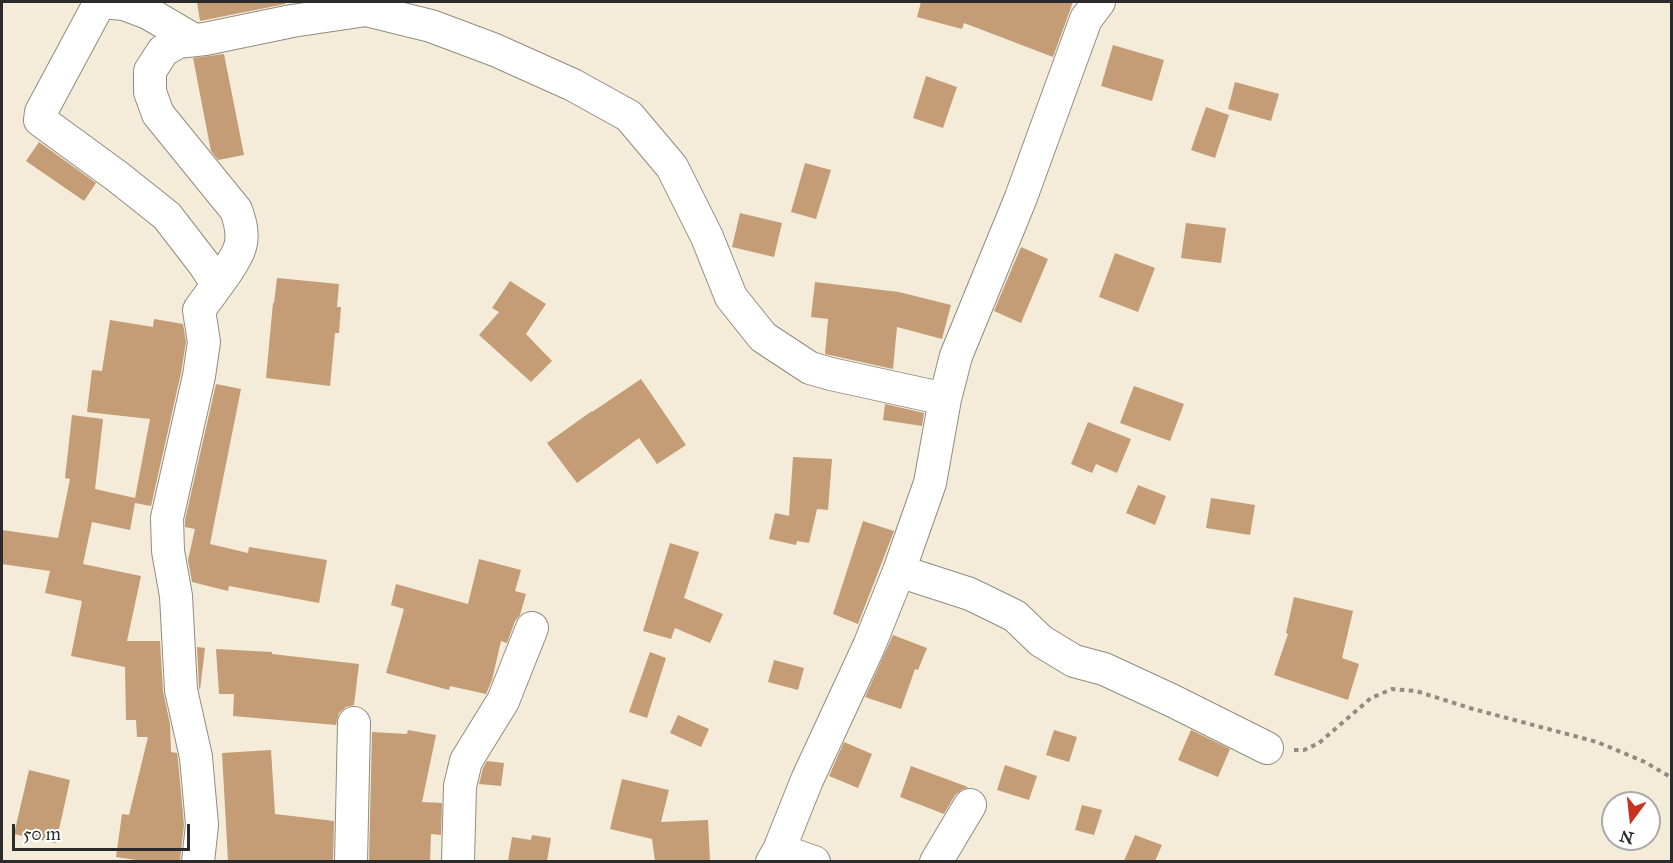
<!DOCTYPE html>
<html>
<head>
<meta charset="utf-8">
<style>
	body { margin:0 }
	#map { position:relative; width:1673px; height:863px; overflow:hidden; background:#f4ecd8; font-family:"IM FELL Great Primer",serif }
	canvas { display:block }
	.frame { position:absolute; inset:0; border:3px solid #2b2b2b; pointer-events:none }
	.north { position:absolute; left:1601px; top:791px; width:60px; height:60px; box-sizing:border-box; background:#fff; border:2px solid #aaa; border-radius:50%; rotate:195deg; font-size:16px; font-weight:700; line-height:24px; text-align:center; color:#2b2b2b }
	.north::after { content:''; display:block; margin:auto; width:21px; height:27px; background:#c8321e; clip-path:polygon(50% 0,100% 100%,50% 72%,0 100%) }
	.scale { position:absolute; left:12px; top:824px; width:178px; height:27px; box-sizing:border-box; border:3px solid #2b2b2b; border-top:0; padding-left:8px; font-size:18px; line-height:21px; white-space:nowrap; color:#2b2b2b; -webkit-text-stroke:4px #fff; paint-order:stroke }
</style>
</head>
<body>
<div id="map">
<canvas width="1673" height="863"></canvas>
<div class="frame"></div>
<div class="north">N</div>
<div class="scale">50 m</div>
</div>
<script>
const context = document.querySelector('canvas').getContext('2d');
context.lineJoin = 'round';
function fill(path, color) { context.fillStyle = color; context.fill(path, 'evenodd'); }
function trace(path, color, width, dash) { context.strokeStyle = color; context.lineWidth = width; context.lineCap = dash ? 'butt' : 'round'; context.setLineDash(dash || []); context.stroke(path); }
fill(new Path2D(`
	M 197,2 L 285,2 L 285,4 L 200,21 Z
	M 921,2 L 1073,2 L 1053,57 L 964,23 L 962,29 L 917,17 Z
	M 1113,45 L 1164,60 L 1152,101 L 1101,86 Z
	M 224,54 L 244,155 L 218,160 L 211,151 L 193,58 Z
	M 926,76 L 957,87 L 943,128 L 913,118 Z
	M 1235,82 L 1279,94 L 1271,121 L 1228,109 Z
	M 1206,107 L 1229,115 L 1215,158 L 1191,150 Z
	M 39,142 L 96,183 L 84,201 L 26,161 Z
	M 805,163 L 831,170 L 816,219 L 791,212 Z
	M 740,213 L 782,223 L 774,257 L 732,247 Z
	M 1186,223 L 1226,228 L 1221,263 L 1181,258 Z
	M 1021,247 L 1048,259 L 1021,323 L 994,311 Z
	M 1115,253 L 1155,268 L 1138,312 L 1099,297 Z
	M 277,278 L 339,284 L 337,307 L 341,307 L 339,333 L 335,333 L 330,386 L 266,378 L 273,303 L 274,303 Z
	M 510,281 L 546,304 L 526,334 L 552,361 L 531,382 L 479,335 L 499,312 L 492,308 Z
	M 815,282 L 899,292 L 951,305 L 942,339 L 897,327 L 893,369 L 825,354 L 828,319 L 811,317 Z
	M 154,319 L 183,324 L 186,342 L 181,373 L 151,506 L 135,503 L 130,530 L 92,522 L 83,564 L 141,576 L 127,641 L 160,641 L 163,691 L 170,724 L 171,752 L 177,753 L 178,760 L 184,825 L 180,861 L 143,861 L 116,857 L 122,814 L 129,815 L 148,737 L 137,737 L 136,720 L 126,720 L 125,667 L 71,656 L 82,601 L 45,593 L 50,571 L 2,564 L 2,530 L 58,538 L 70,479 L 65,478 L 72,415 L 103,419 L 95,489 L 135,498 L 150,419 L 87,412 L 92,370 L 102,371 L 110,320 L 153,327 Z
	M 641,379 L 686,445 L 657,464 L 639,438 L 577,483 L 547,443 L 592,411 L 592,412 Z
	M 216,384 L 241,389 L 210,544 L 248,553 L 249,547 L 327,560 L 319,603 L 229,586 L 228,591 L 192,582 L 188,560 L 195,529 L 185,527 L 185,520 Z
	M 1134,386 L 1184,404 L 1170,441 L 1120,423 Z
	M 885,404 L 924,413 L 922,426 L 883,420 Z
	M 1088,422 L 1131,439 L 1117,473 L 1096,464 L 1092,473 L 1071,464 Z
	M 793,457 L 832,459 L 828,510 L 817,509 L 809,543 L 797,541 L 796,545 L 769,539 L 775,513 L 789,516 Z
	M 1138,485 L 1166,496 L 1155,525 L 1126,513 Z
	M 1211,498 L 1255,505 L 1250,535 L 1206,528 Z
	M 863,521 L 894,531 L 858,624 L 833,614 Z
	M 670,543 L 699,552 L 684,598 L 723,614 L 710,643 L 675,628 L 671,639 L 643,631 Z
	M 479,559 L 521,570 L 515,591 L 526,594 L 520,615 L 515,621 L 507,643 L 501,641 L 492,680 L 486,694 L 450,686 L 449,690 L 386,673 L 404,609 L 391,605 L 396,584 L 468,604 Z
	M 1294,597 L 1353,611 L 1342,658 L 1359,664 L 1348,700 L 1274,675 L 1288,634 L 1286,633 Z
	M 893,635 L 927,648 L 918,670 L 915,669 L 901,709 L 865,697 Z
	M 197,647 L 205,648 L 200,690 L 199,688 Z
	M 216,649 L 272,652 L 272,654 L 359,664 L 354,705 L 346,707 L 339,713 L 336,725 L 233,716 L 234,694 L 219,694 Z
	M 650,652 L 666,658 L 647,718 L 629,712 Z
	M 774,660 L 804,668 L 798,690 L 768,682 Z
	M 678,715 L 709,729 L 701,747 L 670,733 Z
	M 408,730 L 436,735 L 422,802 L 442,803 L 441,835 L 431,834 L 430,861 L 369,861 L 372,732 L 407,734 Z
	M 1054,730 L 1077,737 L 1069,762 L 1046,755 Z
	M 1191,730 L 1230,749 L 1218,777 L 1178,760 Z
	M 844,742 L 872,754 L 858,788 L 829,776 Z
	M 271,750 L 275,814 L 334,821 L 333,861 L 228,861 L 222,753 Z
	M 487,761 L 504,763 L 501,786 L 479,784 L 483,768 Z
	M 1005,765 L 1037,776 L 1029,800 L 997,790 Z
	M 911,766 L 968,787 L 967,788 L 961,790 L 955,795 L 944,814 L 900,797 Z
	M 29,770 L 70,780 L 56,843 L 14,834 Z
	M 622,779 L 669,790 L 661,822 L 708,820 L 710,861 L 655,861 L 652,839 L 610,829 Z
	M 1082,805 L 1102,810 L 1094,835 L 1075,830 Z
	M 532,835 L 551,838 L 547,861 L 508,861 L 512,837 L 531,840 Z
	M 1135,835 L 1162,845 L 1155,861 L 1124,861 Z`), '#c49c76');
const minor = new Path2D(`
	M 100,2 L 41,112 L 40,120 L 118,177 L 167,216 L 204,264 L 217,284
	M 101,2 L 124,4 L 148,13 L 194,40
	M 899,571 L 970,594 L 1015,616 L 1041,641 L 1074,661 L 1104,669 L 1171,700 L 1267,748
	M 779,850 L 814,862
	M 198,862 L 202,825 L 196,757 L 181,690 L 176,596 L 168,551 L 167,518 L 199,376 L 204,342 L 199,310 C 210,294 235,264 240,247 C 244,234 240,221 236,210 L 158,114 L 150,92 L 150,71 L 163,51 L 178,42 L 205,39 L 292,21 L 366,10 L 431,26 L 495,50 L 573,85 L 629,116 L 672,167 L 707,237 L 731,297 L 763,337 L 810,368 L 831,374 L 945,399
	M 351,862 L 354,723
	M 458,862 L 460,786 L 466,761 L 503,701 L 532,628
	M 772,862 L 779,850 L 807,780 L 869,646 L 899,571 L 930,483 L 945,399 L 956,356 L 1020,200 L 1086,19 L 1099,2
	M 936,862 L 970,805`);
trace(minor, '#908c82', 34);
trace(new Path2D(`
	M 1294,750 L 1304,750 L 1319,743 L 1371,698 L 1392,689 L 1416,691 L 1473,709 L 1597,742 L 1645,762 L 1672,778`), '#908c82', 4, [4.5, 4.5]);
trace(minor, '#fff', 32);
</script>
</body>
</html>
